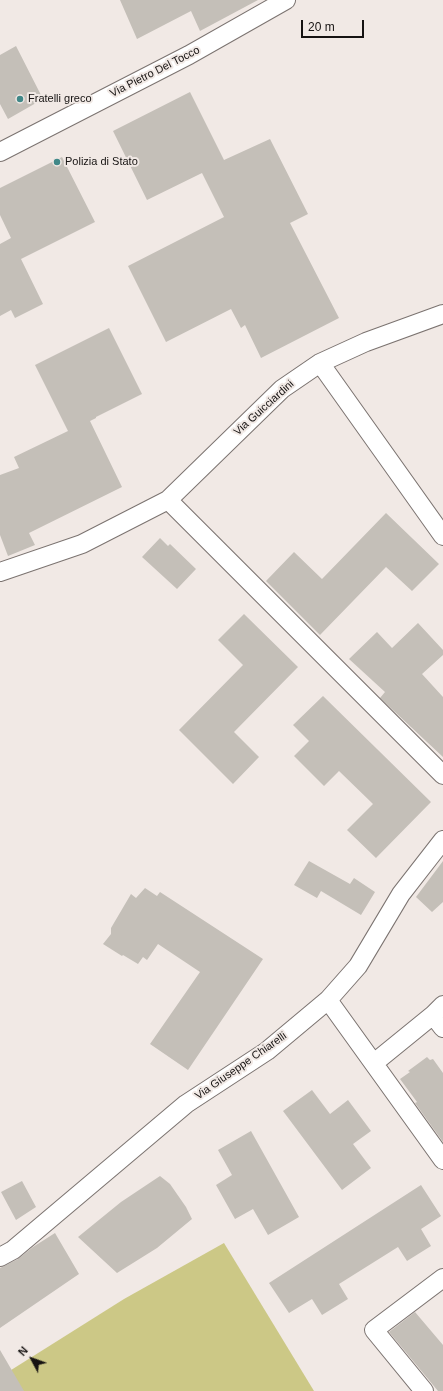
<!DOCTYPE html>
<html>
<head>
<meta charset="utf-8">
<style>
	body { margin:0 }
	#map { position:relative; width:443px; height:1391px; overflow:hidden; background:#f1e9e5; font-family:Arial,sans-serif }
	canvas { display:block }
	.north { position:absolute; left:12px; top:1339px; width:40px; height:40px; -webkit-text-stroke:3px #f1e9e5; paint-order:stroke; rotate:311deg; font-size:11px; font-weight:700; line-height:16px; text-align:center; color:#161312 }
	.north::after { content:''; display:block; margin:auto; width:14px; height:18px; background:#161312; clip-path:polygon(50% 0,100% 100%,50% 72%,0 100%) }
	.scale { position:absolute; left:301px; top:20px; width:63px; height:18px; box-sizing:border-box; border:2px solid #161312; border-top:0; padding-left:5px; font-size:12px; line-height:14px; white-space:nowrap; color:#161312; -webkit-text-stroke:3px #f1e9e5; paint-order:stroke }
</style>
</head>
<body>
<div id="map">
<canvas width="443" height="1391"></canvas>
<div class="north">N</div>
<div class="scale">20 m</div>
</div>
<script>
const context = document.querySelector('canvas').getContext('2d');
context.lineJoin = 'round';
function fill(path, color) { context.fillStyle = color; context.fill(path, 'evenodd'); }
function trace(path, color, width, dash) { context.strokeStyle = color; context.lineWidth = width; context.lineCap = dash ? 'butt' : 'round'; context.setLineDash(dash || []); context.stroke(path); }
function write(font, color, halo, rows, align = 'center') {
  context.font = font + ' Arial,sans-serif'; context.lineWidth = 4; context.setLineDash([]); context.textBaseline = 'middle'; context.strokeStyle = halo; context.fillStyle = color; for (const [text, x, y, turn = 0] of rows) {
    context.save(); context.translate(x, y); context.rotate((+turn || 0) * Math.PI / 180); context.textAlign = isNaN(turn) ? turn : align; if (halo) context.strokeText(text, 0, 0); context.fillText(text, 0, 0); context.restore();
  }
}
fill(new Path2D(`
	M 224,1243 L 314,1391 L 0,1391 L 0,1377 L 124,1299 Z`), '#ccc886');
fill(new Path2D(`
	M 120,0 L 258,0 L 200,31 L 191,11 L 137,39 Z
	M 16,46 L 43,99 L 8,119 L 0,104 L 0,55 Z
	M 190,92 L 224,160 L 270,139 L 308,214 L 290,223 L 339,318 L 261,358 L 245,325 L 241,328 L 231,309 L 166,342 L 128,266 L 224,217 L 202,173 L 147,200 L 113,131 Z
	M 62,157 L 95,222 L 21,259 L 43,304 L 15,318 L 11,310 L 0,316 L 0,244 L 11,238 L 0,215 L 0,188 Z
	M 109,328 L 142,394 L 96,417 L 96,418 L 90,421 L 122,487 L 29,533 L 35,545 L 8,556 L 0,535 L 0,475 L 19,468 L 14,457 L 68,431 L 35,365 Z
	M 386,513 L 439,564 L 412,591 L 386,567 L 320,635 L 266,581 L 294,552 L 322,579 Z
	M 160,538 L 168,546 L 170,544 L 196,569 L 177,589 L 142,557 Z
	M 244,614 L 298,667 L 234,732 L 259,757 L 233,784 L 179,730 L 243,665 L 218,640 Z
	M 418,623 L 443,650 L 443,655 L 422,674 L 443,697 L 443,757 L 380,698 L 385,692 L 349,659 L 377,632 L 392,648 Z
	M 323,696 L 431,802 L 376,858 L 347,830 L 373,804 L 339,771 L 324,786 L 294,756 L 309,741 L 293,725 Z
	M 309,861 L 350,884 L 354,878 L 375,892 L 361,915 L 321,891 L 317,898 L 294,885 Z
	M 443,861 L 443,902 L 432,912 L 416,897 Z
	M 145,888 L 157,896 L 160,892 L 263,959 L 188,1070 L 150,1044 L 200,972 L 158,944 L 147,960 L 143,957 L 138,964 L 123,955 L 122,956 L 103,944 L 111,934 L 111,928 L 131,894 L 136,898 Z
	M 427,1057 L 430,1060 L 433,1059 L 443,1073 L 443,1142 L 415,1103 L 417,1102 L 400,1079 L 410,1072 L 408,1071 Z
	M 312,1090 L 330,1114 L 348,1100 L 371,1131 L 353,1144 L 371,1168 L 342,1190 L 283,1111 Z
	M 251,1131 L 299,1217 L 268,1235 L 253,1209 L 235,1219 L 216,1185 L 232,1175 L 218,1150 Z
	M 160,1176 L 170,1184 L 186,1207 L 192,1219 L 157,1248 L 117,1273 L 78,1237 L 121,1202 Z
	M 22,1181 L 36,1207 L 16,1220 L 1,1192 Z
	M 421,1185 L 441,1216 L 421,1229 L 431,1246 L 407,1261 L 398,1247 L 339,1284 L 348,1299 L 322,1315 L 312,1299 L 289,1313 L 269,1283 Z
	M 55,1233 L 79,1274 L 0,1328 L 0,1268 L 18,1259 L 33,1247 Z
	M 415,1312 L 443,1345 L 443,1391 L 438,1391 L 389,1332 Z
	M 0,1350 L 24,1391 L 0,1391 Z`), '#c4bfb8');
const street = new Path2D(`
	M 0,152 L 189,55 L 286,0
	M 320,363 L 443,536
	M 168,500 L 443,775
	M 0,572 L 82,544 L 168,500 L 282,389 L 320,363 L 366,342 L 443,314
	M 328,1000 L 443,1160
	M 433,1015 L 443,1028
	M 374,1063 L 433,1015 L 443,1005
	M 0,1257 L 13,1250 L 186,1104 L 267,1051 L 328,1000 L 358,966 L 401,894 L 443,840
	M 424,1391 L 374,1330 L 443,1278`);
trace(street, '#7b7370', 20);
trace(street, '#fff', 18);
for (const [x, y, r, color] of [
	[20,99,4,"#408888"],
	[57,162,4,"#408888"]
]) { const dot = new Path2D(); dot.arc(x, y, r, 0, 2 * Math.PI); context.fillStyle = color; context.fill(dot); trace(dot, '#f1e9e5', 1.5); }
write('11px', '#161312', '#f1e9e5', [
	["Via Pietro Del Tocco",155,72,-27],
	["Via Guicciardini",264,408,-42],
	["Via Giuseppe Chiarelli",241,1066,-35]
]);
write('11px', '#161312', '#f1e9e5', [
	["Fratelli greco",28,99],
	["Polizia di Stato",65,162]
], 'left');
</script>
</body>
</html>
